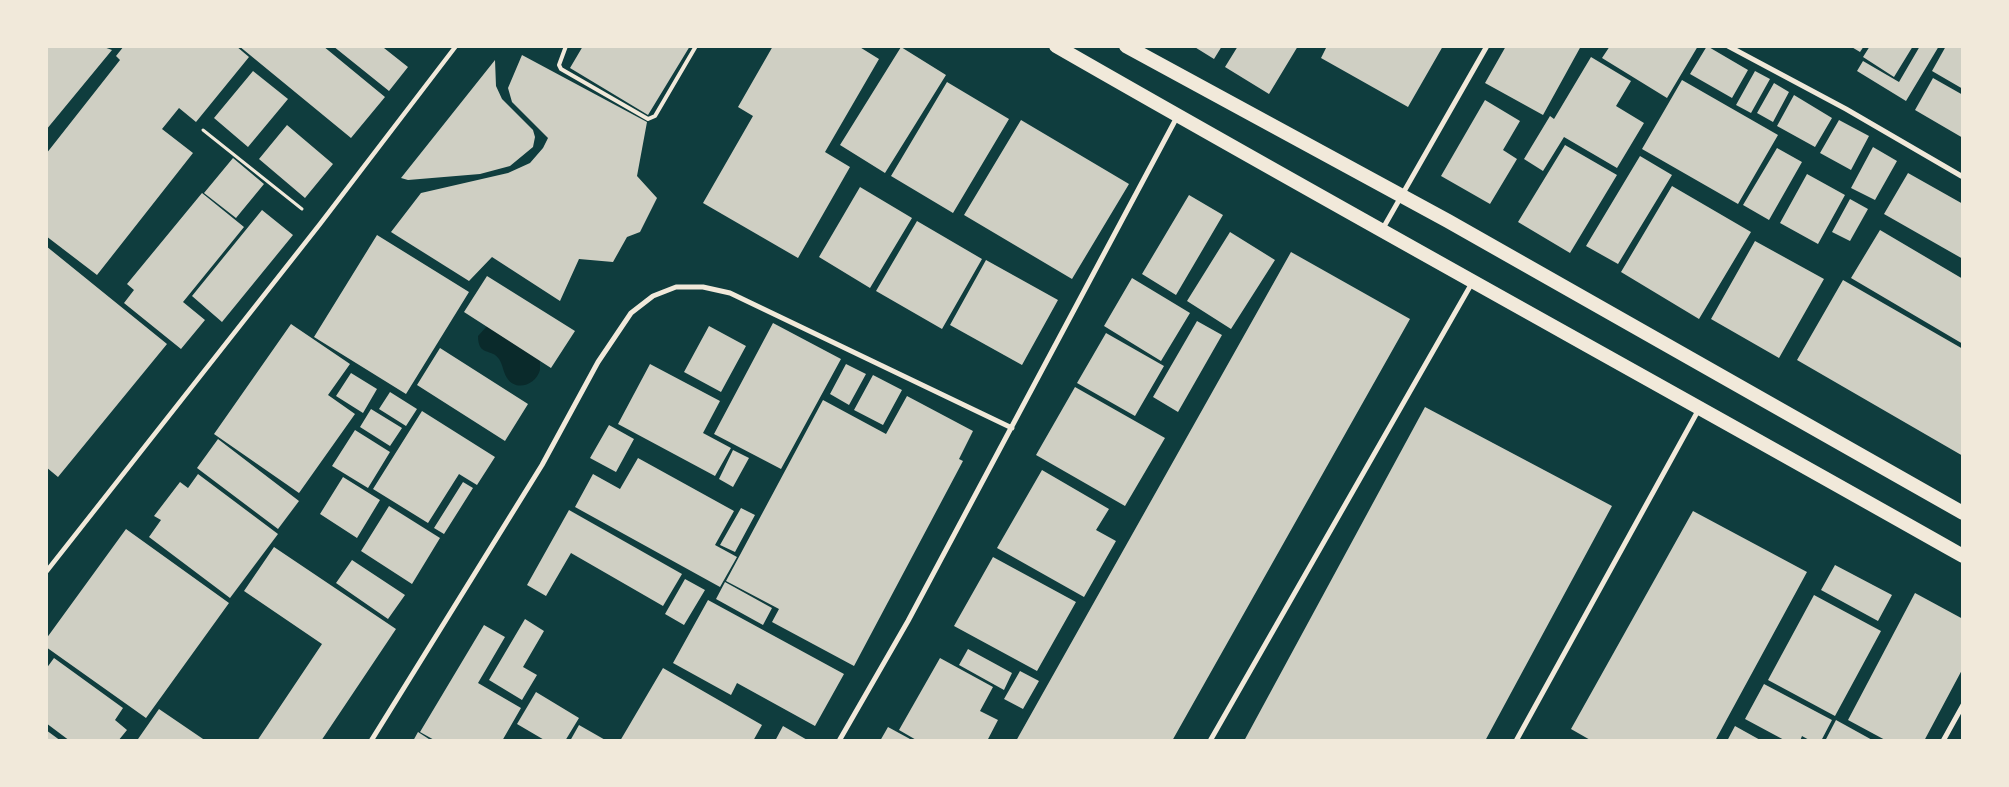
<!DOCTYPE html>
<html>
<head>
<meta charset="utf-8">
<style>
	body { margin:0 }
	#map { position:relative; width:2009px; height:787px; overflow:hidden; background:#0f3d3e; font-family:Signika,sans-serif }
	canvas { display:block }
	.frame { position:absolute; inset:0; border:48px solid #f1e9da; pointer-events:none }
</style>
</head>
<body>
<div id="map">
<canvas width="2009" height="787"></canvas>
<div class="frame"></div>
</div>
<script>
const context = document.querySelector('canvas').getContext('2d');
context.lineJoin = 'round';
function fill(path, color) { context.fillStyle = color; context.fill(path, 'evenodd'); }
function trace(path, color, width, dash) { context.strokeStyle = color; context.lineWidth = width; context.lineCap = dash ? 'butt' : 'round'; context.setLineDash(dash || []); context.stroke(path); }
fill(new Path2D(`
	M 489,324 L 540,358 C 540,362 540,367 540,370 C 536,385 516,392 507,378 C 503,372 503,365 499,359 C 492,348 478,357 478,336 Z`), '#0a2a2b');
fill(new Path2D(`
	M 46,46 L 101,46 L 112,50 L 46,130 Z
	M 124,46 L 236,46 L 249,57 L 196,122 L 179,108 L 162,129 L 193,153 L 97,275 L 46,236 L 46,154 L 120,60 L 116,56 Z
	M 239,46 L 323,46 L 385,97 L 351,138 Z
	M 333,46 L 385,46 L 384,48 L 408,67 L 389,91 Z
	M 583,46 L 690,46 L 648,115 L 570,68 Z
	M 773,46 L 858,46 L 879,59 L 825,152 L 850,167 L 798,258 L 703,203 L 753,116 L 738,107 Z
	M 1193,46 L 1222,46 L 1214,59 Z
	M 1238,46 L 1298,46 L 1269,94 L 1225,67 Z
	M 1327,46 L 1443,46 L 1408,107 L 1321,58 Z
	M 1506,46 L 1581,46 L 1543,115 L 1485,83 Z
	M 1610,46 L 1698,46 L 1667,98 L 1602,58 Z
	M 1707,46 L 1748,70 L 1732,98 L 1690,74 Z
	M 1850,46 L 1864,46 L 1860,52 Z
	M 1870,46 L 1913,46 L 1894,77 L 1863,57 Z
	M 1920,46 L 1939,46 L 1906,101 L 1857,71 L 1863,61 L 1899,82 Z
	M 1946,46 L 1963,46 L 1963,89 L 1932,71 Z
	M 901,47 L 946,75 L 885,173 L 840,145 Z
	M 522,55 L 647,122 L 637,176 L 657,198 L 640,232 L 627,237 L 613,262 L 579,259 L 560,301 L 492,257 L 469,281 L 391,232 L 421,193 L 508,173 L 530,163 L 543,148 L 548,138 L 512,102 L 508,88 Z
	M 1591,57 L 1631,81 L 1616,106 L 1644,123 L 1617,168 L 1564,137 L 1543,171 L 1524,159 L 1550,116 L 1554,119 Z
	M 495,60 L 496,86 L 502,99 L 533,130 L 535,137 L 533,147 L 510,166 L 480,174 L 408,180 L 401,178 Z
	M 253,71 L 288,99 L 248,147 L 214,118 Z
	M 1755,71 L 1770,79 L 1751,113 L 1736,105 Z
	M 1933,78 L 1963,95 L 1963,138 L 1915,110 Z
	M 1682,80 L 1778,135 L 1738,204 L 1642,149 Z
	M 947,82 L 1009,119 L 953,213 L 891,176 Z
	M 1774,83 L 1789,92 L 1773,122 L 1757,113 Z
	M 1794,95 L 1832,118 L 1815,147 L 1777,126 Z
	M 1485,100 L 1520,121 L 1503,150 L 1517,159 L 1490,204 L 1441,176 Z
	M 1021,120 L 1129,184 L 1072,279 L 964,215 Z
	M 1839,120 L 1869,136 L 1851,170 L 1820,153 Z
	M 287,125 L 333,164 L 305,198 L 259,159 Z
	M 1565,145 L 1617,175 L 1570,253 L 1518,222 Z
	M 1873,147 L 1897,161 L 1875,200 L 1851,188 Z
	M 1777,148 L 1802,162 L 1769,220 L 1743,205 Z
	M 1640,156 L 1672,175 L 1618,264 L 1586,246 Z
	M 233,158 L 264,184 L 236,218 L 204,193 Z
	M 1908,173 L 1963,204 L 1963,259 L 1884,214 Z
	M 1807,174 L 1845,195 L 1818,244 L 1780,223 Z
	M 1672,186 L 1751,232 L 1699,319 L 1621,272 Z
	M 860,187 L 912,218 L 870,288 L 819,257 Z
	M 202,193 L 244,227 L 183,302 L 205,320 L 181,349 L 124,303 L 134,290 L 127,284 Z
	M 1189,195 L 1223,215 L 1176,295 L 1142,274 Z
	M 1850,199 L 1868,209 L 1850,241 L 1832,232 Z
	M 262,210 L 293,235 L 222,322 L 192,296 Z
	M 917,221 L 982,259 L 942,329 L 876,291 Z
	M 1880,230 L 1963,279 L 1963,344 L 1851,278 Z
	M 1230,232 L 1275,260 L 1231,329 L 1187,301 Z
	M 377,235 L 469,292 L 406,394 L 314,337 Z
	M 1755,241 L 1824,279 L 1779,358 L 1711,319 Z
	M 46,246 L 167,344 L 58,477 L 46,467 Z
	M 1291,252 L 1410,319 L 1172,741 L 1016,741 Z
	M 986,260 L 1058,300 L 1022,365 L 950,325 Z
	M 487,276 L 575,331 L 551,368 L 464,312 Z
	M 1132,278 L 1190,313 L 1161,361 L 1104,326 Z
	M 1843,280 L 1963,349 L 1963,456 L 1797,360 Z
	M 1197,321 L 1222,335 L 1178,412 L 1153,397 Z
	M 773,323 L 841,359 L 781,469 L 714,434 Z
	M 291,324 L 350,364 L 328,395 L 355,414 L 299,493 L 214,434 Z
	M 709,326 L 746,346 L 721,392 L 684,372 Z
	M 1106,333 L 1164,366 L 1135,416 L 1077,383 Z
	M 440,348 L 528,404 L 505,441 L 417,385 Z
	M 650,364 L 720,401 L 703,433 L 731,448 L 715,476 L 618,424 Z
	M 846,364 L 866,374 L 849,405 L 830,394 Z
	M 351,373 L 377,389 L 363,413 L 336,396 Z
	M 873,375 L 902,390 L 883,425 L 854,410 Z
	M 1075,387 L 1165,438 L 1125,506 L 1036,455 Z
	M 390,392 L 417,409 L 406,426 L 379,409 Z
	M 907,396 L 973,431 L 959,459 L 963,461 L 854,666 L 772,622 L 779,609 L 726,581 L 823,400 L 886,434 Z
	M 1425,407 L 1612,506 L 1485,741 L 1244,741 Z
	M 371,409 L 402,428 L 390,446 L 360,427 Z
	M 422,411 L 495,457 L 477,485 L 459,474 L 428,523 L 373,489 Z
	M 609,425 L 634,439 L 616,472 L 590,458 Z
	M 355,430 L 390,452 L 368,488 L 332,466 Z
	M 218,439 L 299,501 L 278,529 L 197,468 Z
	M 733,450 L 749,458 L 733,487 L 719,479 Z
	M 638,458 L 734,511 L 715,545 L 737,557 L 720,587 L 575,507 L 593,474 L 620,489 Z
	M 1042,470 L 1109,509 L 1096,530 L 1116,541 L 1084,597 L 997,548 Z
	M 198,474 L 278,534 L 230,598 L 149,537 L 161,520 L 154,516 L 180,482 L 188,488 Z
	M 343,477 L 380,500 L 357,538 L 320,514 Z
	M 463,482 L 473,488 L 444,534 L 434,528 Z
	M 389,506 L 440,538 L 412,584 L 361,551 Z
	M 741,508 L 755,515 L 735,552 L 720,545 Z
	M 569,510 L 682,574 L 663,606 L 571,553 L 546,596 L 527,585 Z
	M 1693,511 L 1807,572 L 1715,741 L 1592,741 L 1571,729 Z
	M 126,529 L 229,603 L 146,718 L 46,647 L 46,639 Z
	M 274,547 L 396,629 L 321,741 L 257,741 L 322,644 L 244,591 Z
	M 993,557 L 1076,602 L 1037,671 L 954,626 Z
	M 352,560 L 405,595 L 388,619 L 336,583 Z
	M 1835,565 L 1892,595 L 1878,621 L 1821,590 Z
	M 685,579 L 705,590 L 684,625 L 665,614 Z
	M 725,582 L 772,608 L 763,625 L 716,599 Z
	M 1915,593 L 1963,619 L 1963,668 L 1924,741 L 1887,741 L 1848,720 Z
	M 1814,595 L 1881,631 L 1835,716 L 1768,680 Z
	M 708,600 L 844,674 L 815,726 L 737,683 L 731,695 L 673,663 Z
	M 525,619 L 544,631 L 523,667 L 537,675 L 522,700 L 489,680 Z
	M 484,625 L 505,637 L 478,683 L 521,708 L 502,741 L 436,741 L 420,732 Z
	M 968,649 L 1012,673 L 1004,690 L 959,665 Z
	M 54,658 L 123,708 L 115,720 L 127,730 L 118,741 L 70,741 L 46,723 L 46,669 Z
	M 940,658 L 993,687 L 980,711 L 998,720 L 987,741 L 918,741 L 899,730 Z
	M 663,668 L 762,725 L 753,741 L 620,741 Z
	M 1020,671 L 1039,681 L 1023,709 L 1004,699 Z
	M 1764,684 L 1832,720 L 1821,741 L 1811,741 L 1802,736 L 1800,741 L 1786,741 L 1745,719 Z
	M 536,692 L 579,718 L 565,741 L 546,741 L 517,724 Z
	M 159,709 L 206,741 L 138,739 Z
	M 1836,720 L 1874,741 L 1825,741 Z
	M 579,725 L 607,741 L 570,741 Z
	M 783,726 L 809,741 L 775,741 Z
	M 1735,726 L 1762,741 L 1727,741 Z
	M 888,727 L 910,739 L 909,741 L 880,741 Z
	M 46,730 L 61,741 L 46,741 Z
	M 418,732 L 432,741 L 413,741 Z`), '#cfcfc3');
trace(new Path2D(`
	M 203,130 L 302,209`), '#f1e9da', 3);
trace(new Path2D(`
	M 566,46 L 559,65 L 561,69 L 648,119 L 655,116 L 696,46`), '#f1e9da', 4);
trace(new Path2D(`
	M 46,572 L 320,224 L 456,46`), '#f1e9da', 4.5);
trace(new Path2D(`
	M 1728,46 L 1846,109 L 1963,177
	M 1382,230 L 1487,46
	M 371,741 L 542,465 L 598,362 L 631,313 L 653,296 L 676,287 L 703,287 L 730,293 L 1012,428
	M 839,741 L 908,621 L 1177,117
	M 1210,741 L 1472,283
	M 1516,741 L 1699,409
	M 1943,741 L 1963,705`), '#f1e9da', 5);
trace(new Path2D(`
	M 1056,46 C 1357,219 1661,385 1963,556
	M 1126,46 L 1448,221 L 1963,513`), '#f1e9da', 14);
</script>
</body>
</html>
